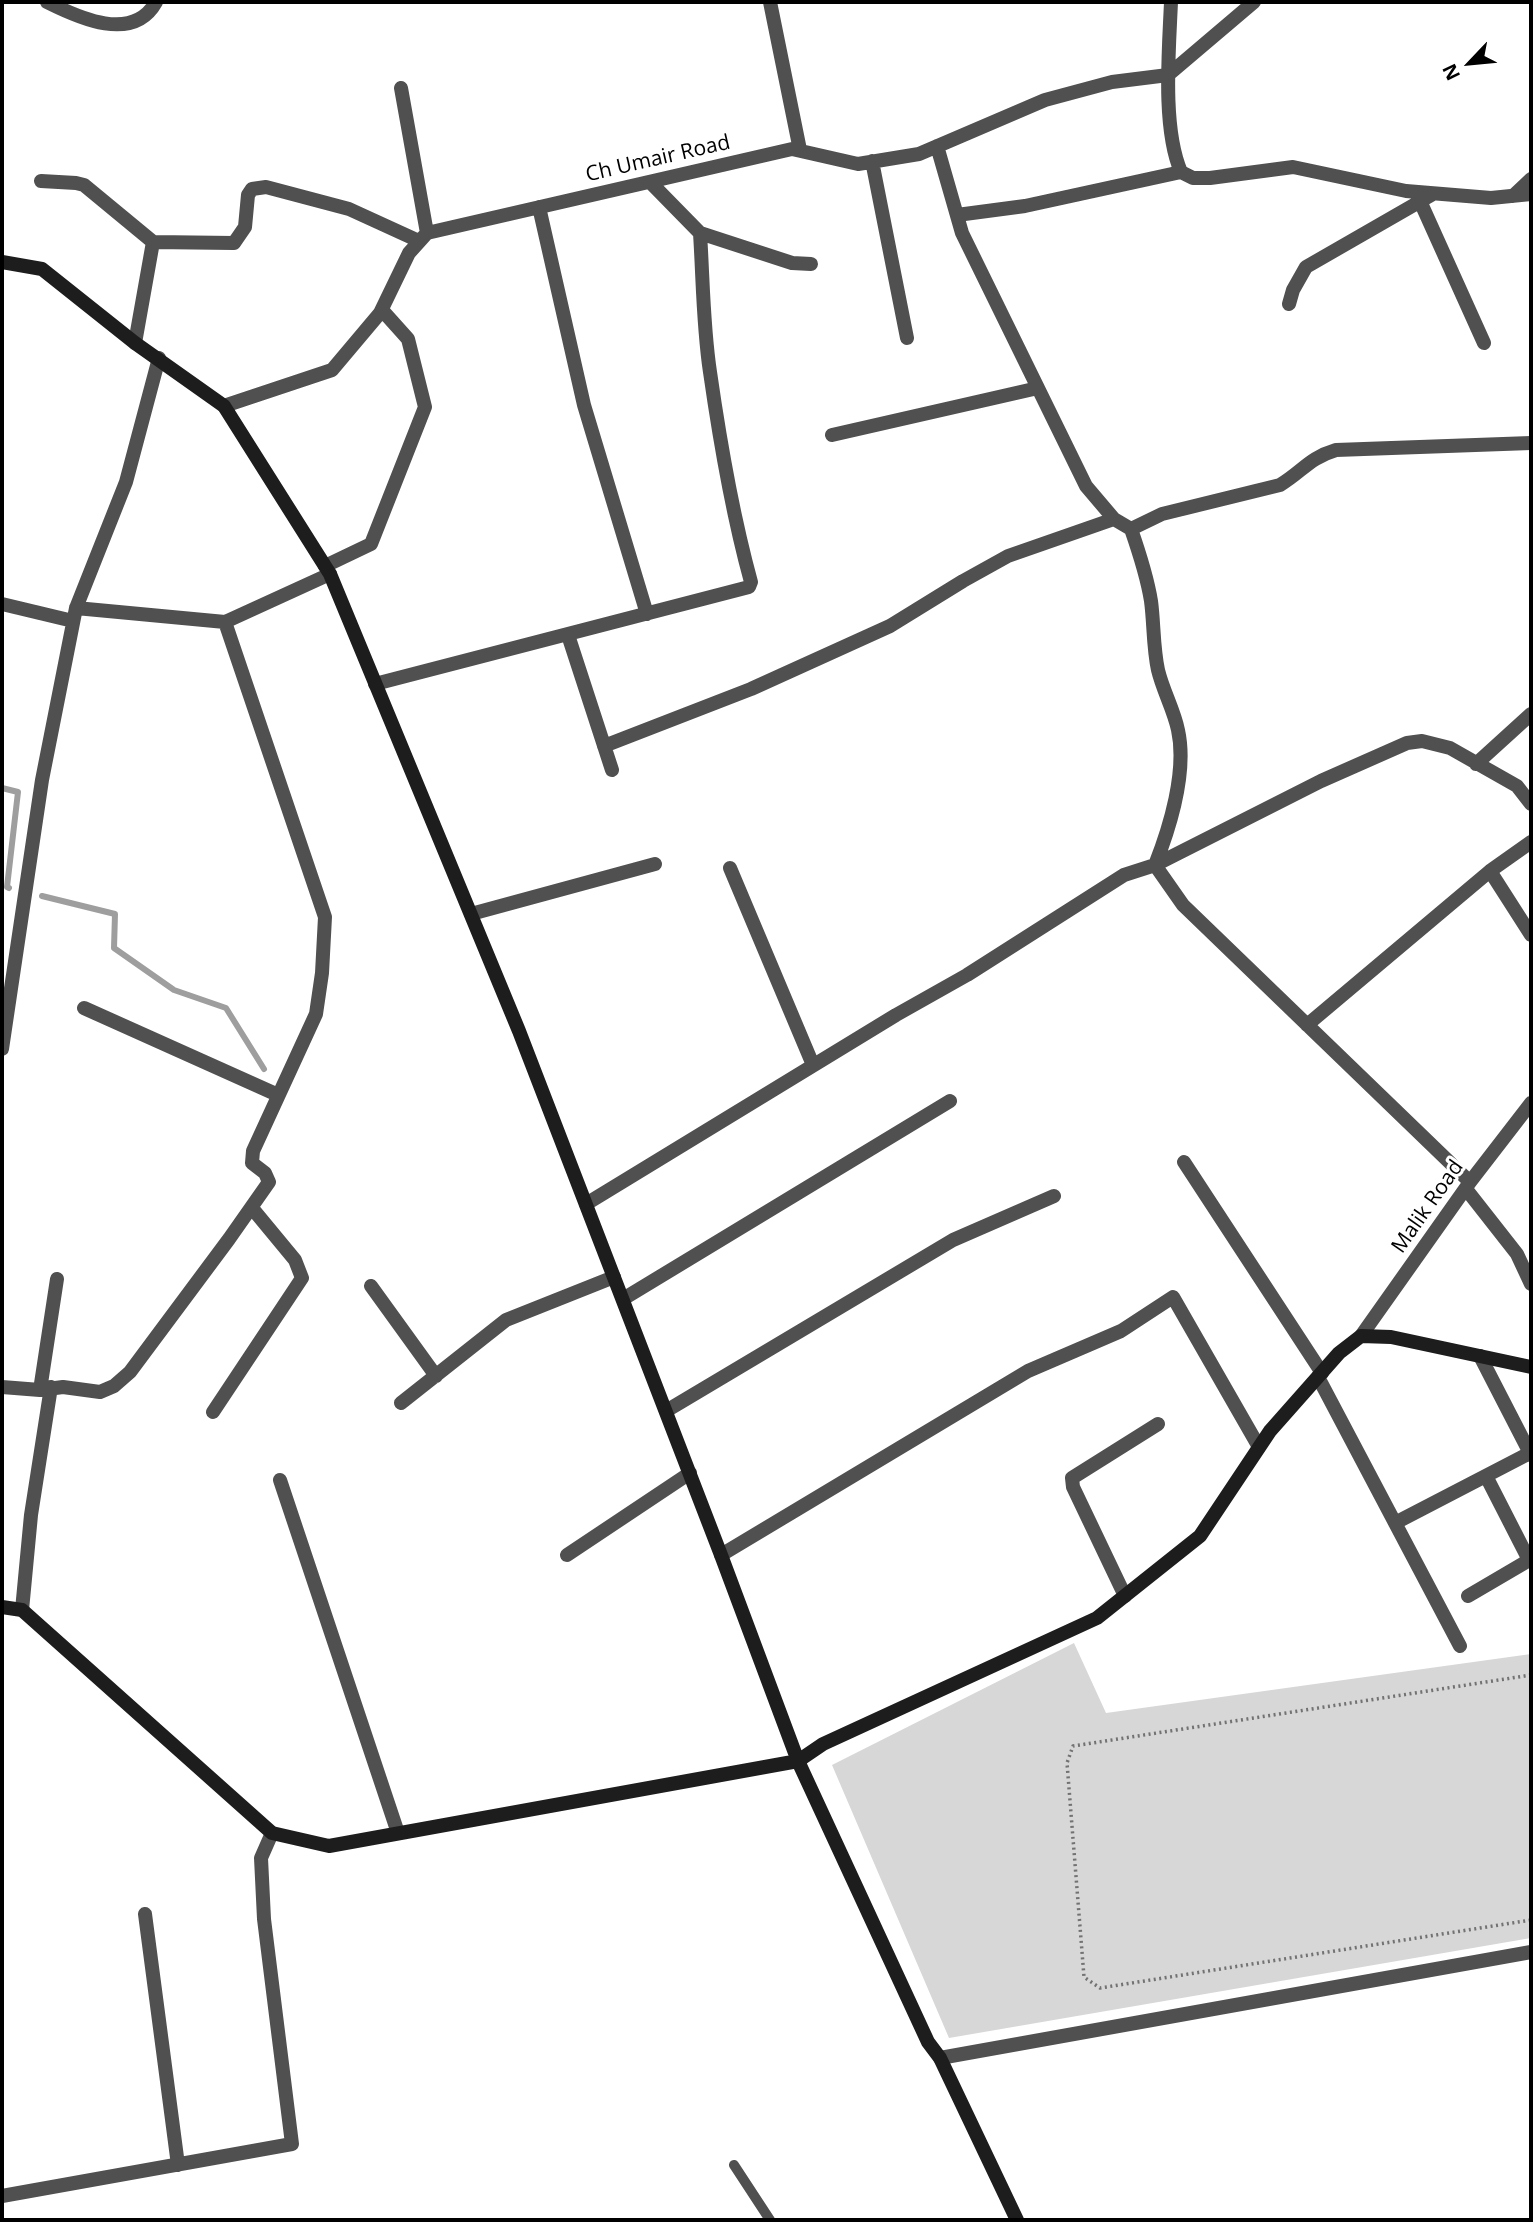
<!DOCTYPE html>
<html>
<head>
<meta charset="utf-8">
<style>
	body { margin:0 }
	#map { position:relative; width:1533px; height:2222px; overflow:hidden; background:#fff; font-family:"Open Sans",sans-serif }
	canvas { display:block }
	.frame { position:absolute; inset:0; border:4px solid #000; pointer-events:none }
	.north { position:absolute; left:1435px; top:28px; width:70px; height:70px; -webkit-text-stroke:5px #fff; paint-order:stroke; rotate:244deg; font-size:19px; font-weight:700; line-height:28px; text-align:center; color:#000 }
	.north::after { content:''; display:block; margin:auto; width:24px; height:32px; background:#000; clip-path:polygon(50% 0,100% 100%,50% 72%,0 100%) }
</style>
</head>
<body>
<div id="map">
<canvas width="1533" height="2222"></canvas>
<div class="frame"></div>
<div class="north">N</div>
</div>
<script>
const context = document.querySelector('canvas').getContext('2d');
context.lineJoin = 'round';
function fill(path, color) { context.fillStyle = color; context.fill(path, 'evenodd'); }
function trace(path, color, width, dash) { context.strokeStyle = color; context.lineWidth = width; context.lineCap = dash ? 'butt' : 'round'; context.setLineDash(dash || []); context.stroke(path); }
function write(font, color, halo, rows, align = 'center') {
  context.font = font + ' "Open Sans",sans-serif'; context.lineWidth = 6; context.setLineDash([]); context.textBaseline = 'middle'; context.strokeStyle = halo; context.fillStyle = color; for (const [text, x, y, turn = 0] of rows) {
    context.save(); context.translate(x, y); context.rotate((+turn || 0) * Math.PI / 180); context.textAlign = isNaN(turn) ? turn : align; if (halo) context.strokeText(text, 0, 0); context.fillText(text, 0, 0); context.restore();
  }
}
fill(new Path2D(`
	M 1074,1643 L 1106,1713 L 1531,1654 L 1531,1938 L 949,2038 L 832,1765 Z`), '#d7d7d7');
trace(new Path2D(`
	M 2,788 L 18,792 L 7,887 L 9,888
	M 42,896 L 115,914 L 114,948 L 174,990 L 226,1008 L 264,1069`), '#9e9e9e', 6);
trace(new Path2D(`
	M 1531,1675 L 1073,1746 L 1067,1763 L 1084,1977 L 1100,1988 L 1531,1920`), '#727272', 3.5, [2, 3.5]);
trace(new Path2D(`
	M 734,2165 L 770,2220`), '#505050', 10);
trace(new Path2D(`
	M 47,2 C 79,18 133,43 156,2
	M 770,2 L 800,150
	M 1171,2 C 1169,50 1162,128 1181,172 L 1193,178 L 1210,178 L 1293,167 L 1406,191 L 1491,198 L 1531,194
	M 401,88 L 427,233
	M 937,146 L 962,233 L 1086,486 L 1114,519 L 1131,529 C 1139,552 1147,576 1151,601 C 1154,623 1153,647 1158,670 C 1163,691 1174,710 1178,730 C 1187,771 1170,827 1155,865
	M 872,161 L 907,338
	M 41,181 L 76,183 L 84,185 L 153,242
	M 1513,196 L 1531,179
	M 1420,201 L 1484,343
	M 539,207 L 584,405 L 647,614
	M 957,215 L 1025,206 L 1181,172
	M 700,233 L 792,263 L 811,264
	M 1289,304 L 1293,290 L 1306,267 L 1433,194
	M 135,343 L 153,242 L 234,243 L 245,227 L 248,195 L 252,189 L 266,187 L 349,209 L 419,241
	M 224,406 L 332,370 L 380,313 L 409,253 L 427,233 L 792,149 L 858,164 L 919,154 L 1045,100 L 1112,82 L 1168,75 L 1254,2
	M 832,435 L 1038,388
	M 1131,529 L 1162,514 L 1280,485 C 1303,471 1309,458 1336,450 L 1531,443
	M 325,566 L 371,544 L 425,407 L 408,339 L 382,310
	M 2,604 L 73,621
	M 76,608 L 225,622 L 330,574
	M 568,635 L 612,770
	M 375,684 L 749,587 L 751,582 C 732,513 720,442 710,372 C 703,326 703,279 700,233 L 650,182
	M 604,746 L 751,689 L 890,626 L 963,581 L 1008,556 L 1114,519
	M 1476,764 L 1531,714
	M 1155,865 L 1183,905 L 1470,1182
	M 730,868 L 813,1065
	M 1490,871 L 1531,935
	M 471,914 L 655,864
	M 84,1008 L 278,1095
	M 1307,1025 L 1490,871 L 1531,842
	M 2,1049 L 42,780 L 76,608 L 126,482 L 159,358
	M 1184,1162 L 1322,1373
	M 1466,1189 L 1517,1254 L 1531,1284
	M 586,1204 L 896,1015 L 967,975 L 1124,875 L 1155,865 L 1321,781 L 1407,743 L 1422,741 L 1450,748 L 1517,786 L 1531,804
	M 371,1286 L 436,1376
	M 623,1299 L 950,1101
	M 1361,1336 L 1470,1182 L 1531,1103
	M 1480,1356 L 1531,1455
	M 1318,1377 L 1460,1646
	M 2,1387 L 40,1390 L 63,1387 L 100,1392 L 114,1386 L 130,1372 L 229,1239 L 269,1182 L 265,1173 L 252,1163 L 253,1151 L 316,1014 L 322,973 L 325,917 L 225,622
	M 40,1390 L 57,1279
	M 401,1403 L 506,1320 L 614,1277
	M 666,1411 L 953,1240 L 1054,1196
	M 213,1412 L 302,1278 L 295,1260 L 252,1208
	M 1486,1476 L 1529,1560
	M 280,1480 L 398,1833
	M 1395,1523 L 1530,1453
	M 567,1555 L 690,1473
	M 721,1555 L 1028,1371 L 1121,1331 L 1173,1297 L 1259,1447
	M 1125,1596 L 1073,1487 L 1072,1478 L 1158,1424
	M 1468,1596 L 1531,1559
	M 22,1610 L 31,1515 L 51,1387
	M 145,1914 L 178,2165
	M 940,2058 L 1531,1952
	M 2,2196 L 292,2144 L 264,1919 L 261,1858 L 272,1833`), '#505050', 14);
trace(new Path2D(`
	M 2,262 L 42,269 L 135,343 L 224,406 L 330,574 L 519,1031 L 721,1555 L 798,1761 L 928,2042 L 940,2058 L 1017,2220
	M 2,1607 L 22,1610 L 272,1833 L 329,1846 L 798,1761 L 823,1744 L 1097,1618 L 1200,1536 L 1270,1431 L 1339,1353 L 1361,1336 L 1391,1337 L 1531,1367`), '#1d1d1d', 14);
write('21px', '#000', '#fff', [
	["Ch Umair Road",658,159,-13],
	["Malik Road",1428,1207,-55]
]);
</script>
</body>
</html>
